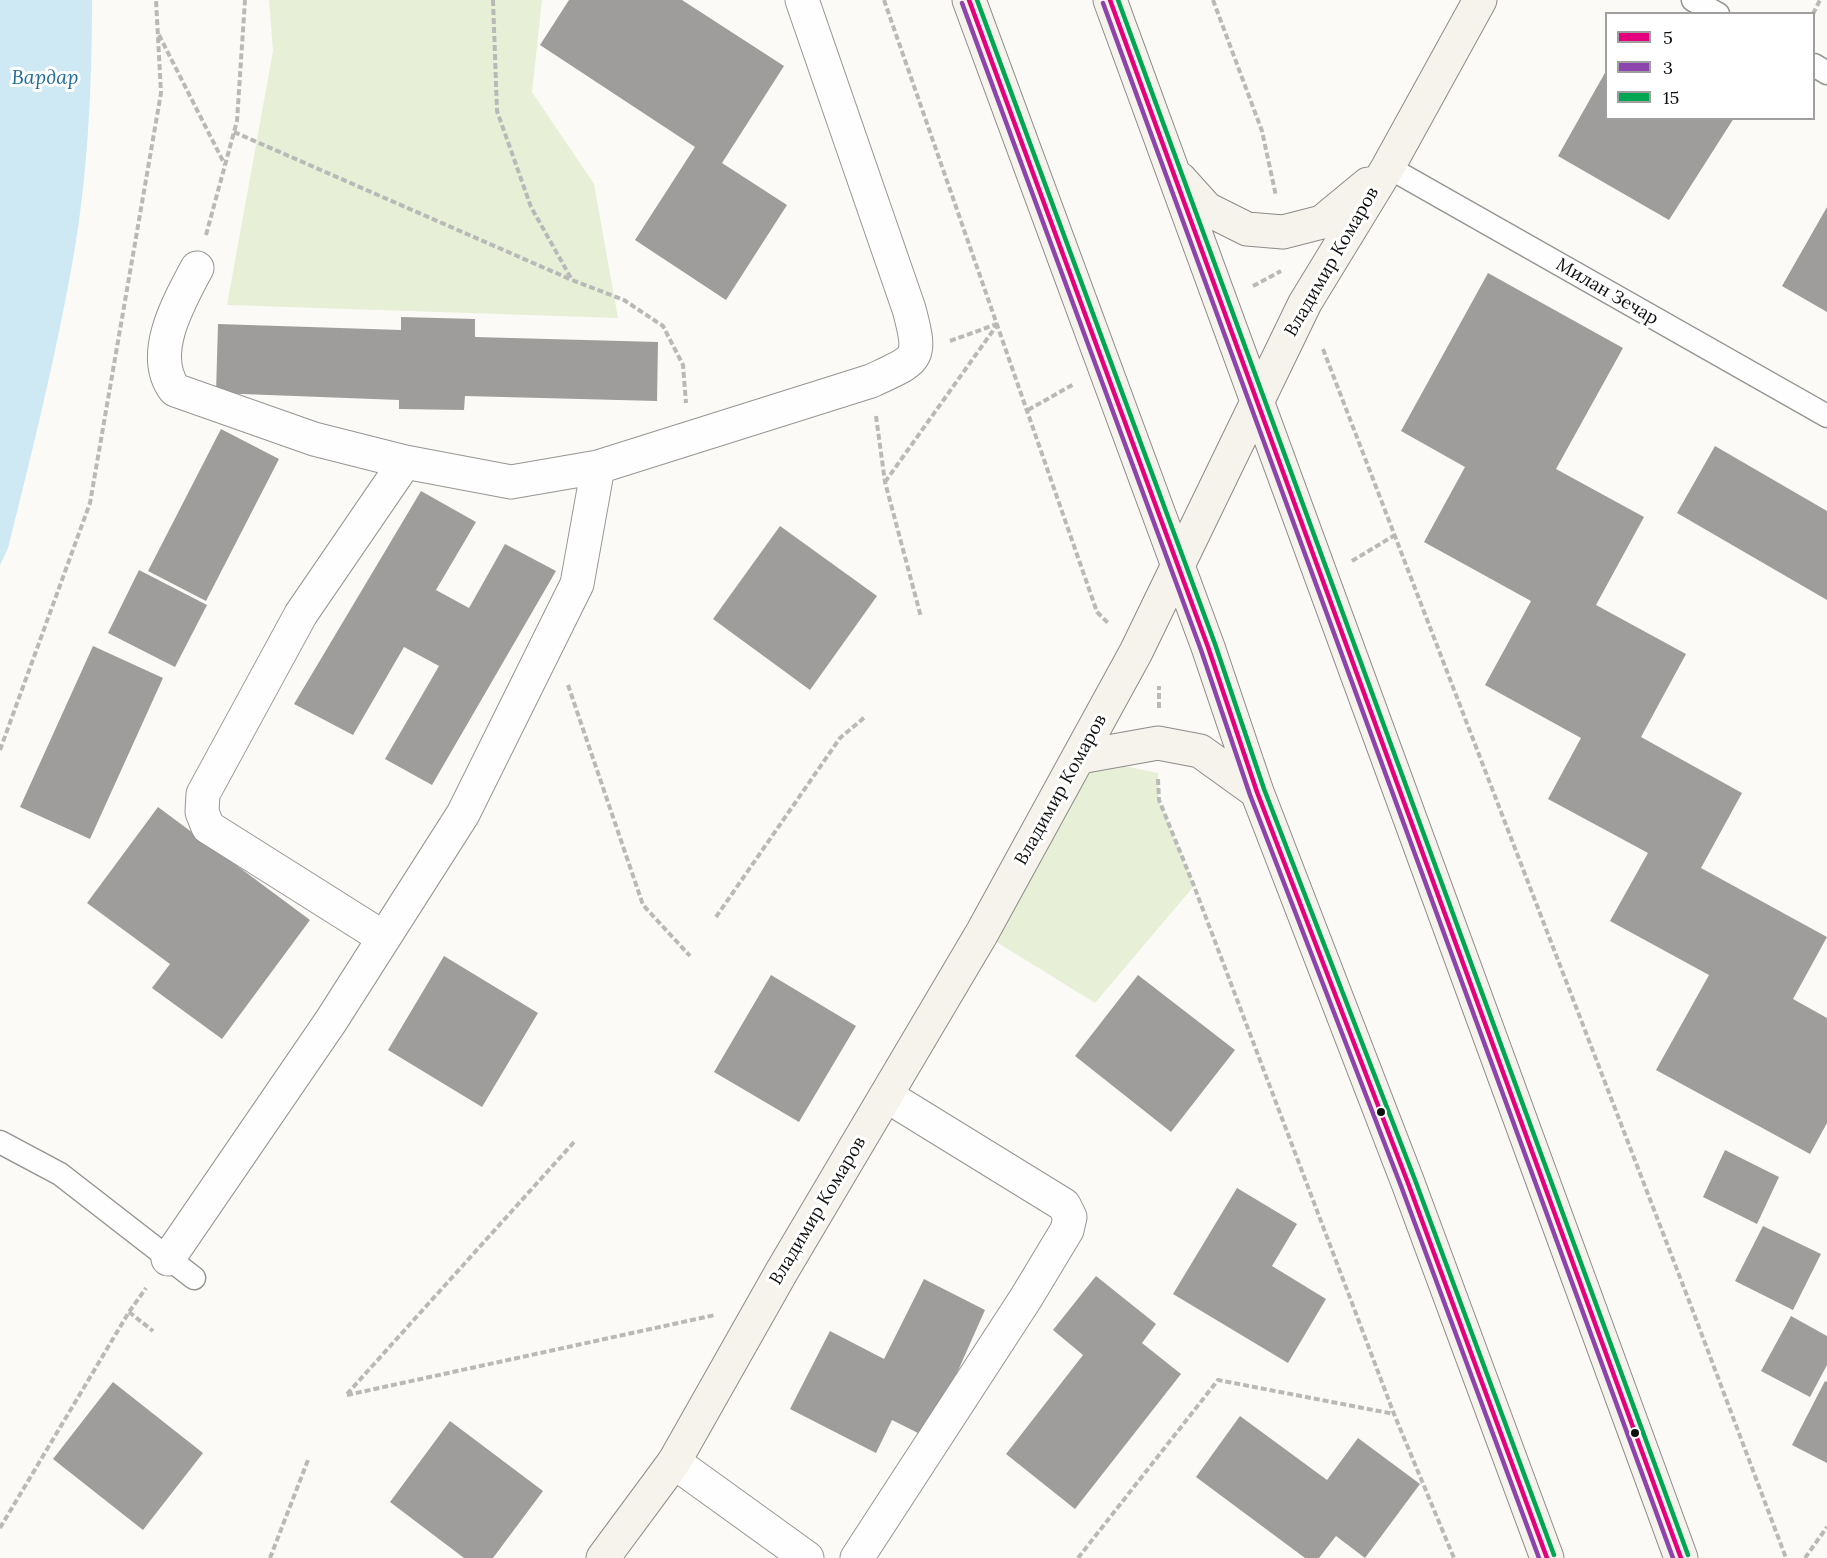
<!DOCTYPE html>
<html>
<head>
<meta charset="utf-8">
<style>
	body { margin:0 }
	#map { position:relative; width:1827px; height:1558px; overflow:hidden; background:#fbfaf6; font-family:Lora,serif }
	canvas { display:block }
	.legend { position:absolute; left:1605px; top:12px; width:210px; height:108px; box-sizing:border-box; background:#fff; border:2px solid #9f9f9f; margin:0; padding:8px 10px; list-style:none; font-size:18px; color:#0f0f0f }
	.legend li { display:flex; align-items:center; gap:12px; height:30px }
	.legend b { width:30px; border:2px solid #9f9f9f }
</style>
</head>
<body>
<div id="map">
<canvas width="1827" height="1558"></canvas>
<ul class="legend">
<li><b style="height:8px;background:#e5007d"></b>5</li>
<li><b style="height:8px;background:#8e44ad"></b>3</li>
<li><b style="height:8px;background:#00a651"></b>15</li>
</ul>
</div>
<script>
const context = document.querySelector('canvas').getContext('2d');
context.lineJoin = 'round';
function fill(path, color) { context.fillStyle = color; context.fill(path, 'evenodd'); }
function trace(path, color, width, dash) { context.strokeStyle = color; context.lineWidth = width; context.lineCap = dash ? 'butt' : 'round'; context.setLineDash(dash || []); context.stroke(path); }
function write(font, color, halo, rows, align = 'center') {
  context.font = font + ' Lora,serif'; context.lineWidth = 6; context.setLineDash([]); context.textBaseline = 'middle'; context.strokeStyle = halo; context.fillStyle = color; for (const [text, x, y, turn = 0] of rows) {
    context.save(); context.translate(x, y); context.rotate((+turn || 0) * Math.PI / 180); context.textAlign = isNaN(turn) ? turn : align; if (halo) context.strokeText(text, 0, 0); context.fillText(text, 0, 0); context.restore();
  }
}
fill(new Path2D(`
	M 269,0 L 542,0 L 532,92 L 594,184 L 618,318 L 227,305 L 273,51 Z
	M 1080,757 L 1158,773 L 1159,800 L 1194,886 L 1095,1003 L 982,933 Z`), '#e7f0d7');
fill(new Path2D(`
	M 0,0 L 92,0 C 92,85 88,175 73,259 C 56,356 32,452 8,548 L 0,565 Z`), '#cee8f4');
fill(new Path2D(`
	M 569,0 L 682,0 L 784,66 L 722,163 L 787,205 L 726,300 L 635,240 L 695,147 L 540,45 Z
	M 1606,71 L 1606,118 L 1734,118 L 1669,220 L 1558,156 Z
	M 1827,207 L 1827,312 L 1782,286 Z
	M 1488,273 L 1623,348 L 1556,469 L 1644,517 L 1596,605 L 1686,654 L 1641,737 L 1742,793 L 1701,868 L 1827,937 L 1793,999 L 1827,1018 L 1827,1123 L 1810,1154 L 1656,1070 L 1709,975 L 1610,921 L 1648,853 L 1548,799 L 1581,738 L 1485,685 L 1531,601 L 1424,542 L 1465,467 L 1401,431 Z
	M 401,317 L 475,319 L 475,337 L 658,342 L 657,401 L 465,396 L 464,410 L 399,409 L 399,400 L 216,393 L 218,324 L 401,330 Z
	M 221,429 L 279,459 L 206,601 L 148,571 Z
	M 1715,446 L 1827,511 L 1827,600 L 1677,513 Z
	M 421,491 L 476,522 L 436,590 L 469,608 L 505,544 L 556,571 L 432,785 L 385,759 L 439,666 L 404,647 L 353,735 L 294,704 Z
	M 780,526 L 877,596 L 810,690 L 713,619 Z
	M 139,570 L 207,605 L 175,667 L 108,633 Z
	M 93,646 L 163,678 L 90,839 L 20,807 Z
	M 158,807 L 310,920 L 222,1039 L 152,988 L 170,964 L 87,903 Z
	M 444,956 L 538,1013 L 482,1107 L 388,1050 Z
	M 771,975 L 856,1026 L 799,1122 L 714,1072 Z
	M 1138,975 L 1235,1050 L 1171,1132 L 1075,1056 Z
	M 1725,1150 L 1779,1177 L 1757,1224 L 1703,1197 Z
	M 1237,1188 L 1297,1224 L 1272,1266 L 1326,1299 L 1288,1363 L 1173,1294 Z
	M 1763,1226 L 1821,1254 L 1793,1310 L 1735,1281 Z
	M 1096,1276 L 1156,1324 L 1142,1343 L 1181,1374 L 1075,1509 L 1006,1454 L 1083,1355 L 1053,1330 Z
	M 924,1279 L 985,1310 L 928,1438 L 892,1420 L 876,1453 L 790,1409 L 830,1331 L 884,1359 Z
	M 1791,1316 L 1827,1336 L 1827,1365 L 1810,1397 L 1761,1371 Z
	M 1825,1381 L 1827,1382 L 1827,1463 L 1792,1445 Z
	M 113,1382 L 203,1453 L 143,1530 L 53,1459 Z
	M 1240,1416 L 1327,1480 L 1358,1438 L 1420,1484 L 1365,1558 L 1336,1536 L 1319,1558 L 1305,1558 L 1196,1477 Z
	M 450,1421 L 543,1491 L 493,1558 L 464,1558 L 390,1502 Z`), '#9f9d9b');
const lane = new Path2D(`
	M 1693,0 L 1718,14
	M 1814,65 L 1827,73
	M 1388,167 L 1827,416
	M 0,1142 L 60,1174 L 194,1278`);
const street = new Path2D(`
	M 197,268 C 179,302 148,355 175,390 L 314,439 L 405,462 L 511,482 L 598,467 L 871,381 C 918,359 923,361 909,309 L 802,0
	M 384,938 L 208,827 L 202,812 L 203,794 L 301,614 L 405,462
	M 168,1259 L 331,1021 L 463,814 L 577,584 L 598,467
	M 674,1462 L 807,1558
	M 857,1558 L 1026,1298 L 1067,1230 L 1070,1217 L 1064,1205 L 887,1096`);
const secondary = new Path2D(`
	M 969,0 L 1208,647 L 1257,792 L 1408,1183 L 1547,1558
	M 1110,0 L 1681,1558
	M 1180,179 L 1207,209 L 1247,229 L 1283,232 L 1322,222 L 1368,184
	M 1080,757 L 1158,743 L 1200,751 L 1257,792
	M 603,1558 L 674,1462 L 782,1271 L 982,933 L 1136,652 L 1305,303 L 1388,167 L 1480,0`);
trace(lane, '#959593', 25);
trace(street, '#959593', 35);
trace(secondary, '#8c8b8a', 35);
trace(new Path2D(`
	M 493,0 L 497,111 L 531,207 L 572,280 L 624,300 L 663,326 L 683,365 L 686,403
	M 884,0 L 1097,612 L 1109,624
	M 1213,0 L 1262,131 L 1276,196
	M 1813,14 L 1820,0
	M 159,35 L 225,165
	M 234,132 L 572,280
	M 206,235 L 237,121 L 245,0
	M 1253,286 L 1281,271
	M 950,341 L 997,324
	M 1323,349 L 1691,1306 L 1786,1558
	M 1028,410 L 1074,384
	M 876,416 L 885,482 L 921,617
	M 885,482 L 997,325
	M 1352,561 L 1395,535
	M 568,685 L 643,905 L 690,956
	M 1159,708 L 1159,686
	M 0,750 L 90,503 L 161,93 L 156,0
	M 1158,779 L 1159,800 L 1194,886 L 1394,1414 L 1454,1558
	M 716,917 L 840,738 L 865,717
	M 129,1312 L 153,1331
	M 347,1394 L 575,1141
	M 347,1395 L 715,1315
	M 0,1528 L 129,1312 L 146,1288
	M 270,1558 L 308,1460
	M 1078,1558 L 1218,1380 L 1394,1414
	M 1805,1558 L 1827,1527`), '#b9b9b8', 4, [6, 3]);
trace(lane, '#fefefe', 22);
trace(street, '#fefefe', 33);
trace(secondary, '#f5f3eb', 33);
trace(new Path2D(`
	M 969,0 L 1208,647 L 1257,792 L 1408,1183 L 1547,1558
	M 1110,0 L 1681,1558`), '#e5007d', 4.5);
trace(new Path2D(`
	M 962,3 L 1201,650 L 1250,795 L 1401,1186 L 1539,1558
	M 1103,3 L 1673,1558`), '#8e44ad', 4.5);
trace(new Path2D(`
	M 977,0 L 1215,644 L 1264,789 L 1415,1180 L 1554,1555
	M 1118,0 L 1688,1555`), '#00a651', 4.5);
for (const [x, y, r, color] of [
	[1381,1112,5,"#0f0f0f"],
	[1635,1433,5,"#0f0f0f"]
]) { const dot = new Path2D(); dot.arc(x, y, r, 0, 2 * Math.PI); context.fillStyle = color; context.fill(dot); trace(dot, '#fff', 2); }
write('18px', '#0f0f0f', '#fff', [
	["Владимир Комаров",1332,262,-60],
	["Милан Зечар",1607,292,30],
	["Владимир Комаров",1061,790,-61],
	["Владимир Комаров",818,1211,-59]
]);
write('italic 20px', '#1f6d9b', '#fff', [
	["Вардар",45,78]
]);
</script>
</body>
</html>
